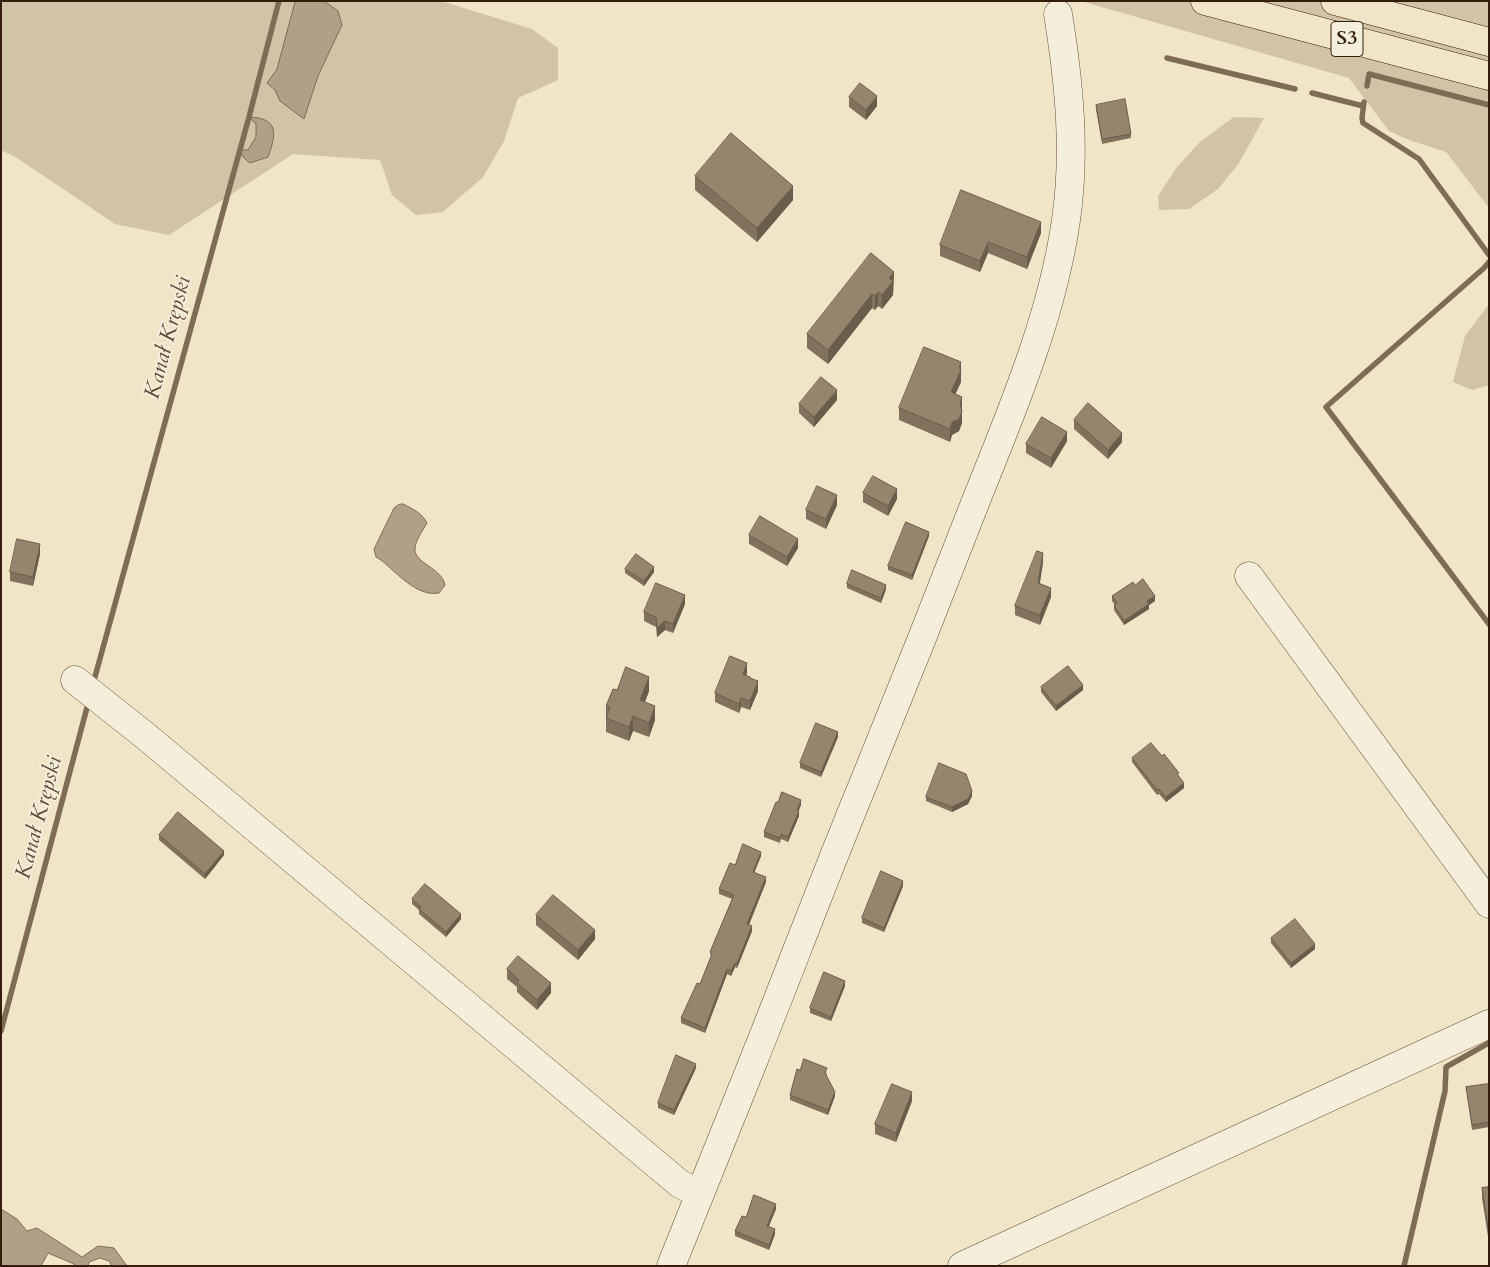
<!DOCTYPE html>
<html>
<head>
<meta charset="utf-8">
<style>
	body { margin:0 }
	#map { position:relative; width:1490px; height:1267px; overflow:hidden; background:#f0e5c6; font-family:Cardo,serif }
	canvas { display:block }
	.frame { position:absolute; inset:0; border:2px solid #351d0b; pointer-events:none }
</style>
</head>
<body>
<div id="map">
<canvas width="1490" height="1267"></canvas>
<div class="frame"></div>
</div>
<script>
const context = document.querySelector('canvas').getContext('2d');
context.lineJoin = 'round';
function fill(path, color) { context.fillStyle = color; context.fill(path, 'evenodd'); }
function trace(path, color, width, dash) { context.strokeStyle = color; context.lineWidth = width; context.lineCap = dash ? 'butt' : 'round'; context.setLineDash(dash || []); context.stroke(path); }
function write(font, color, halo, rows, align = 'center') {
  context.font = font + ' Cardo,serif'; context.lineWidth = 4; context.setLineDash([]); context.textBaseline = 'middle'; context.strokeStyle = halo; context.fillStyle = color; for (const [text, x, y, turn = 0] of rows) {
    context.save(); context.translate(x, y); context.rotate((+turn || 0) * Math.PI / 180); context.textAlign = isNaN(turn) ? turn : align; if (halo) context.strokeText(text, 0, 0); context.fillText(text, 0, 0); context.restore();
  }
}
fill(new Path2D(`
	M 1,1 L 441,1 L 532,29 L 558,48 L 558,80 L 518,98 L 504,141 L 483,177 L 443,212 L 416,215 L 392,195 L 380,160 L 293,154 L 169,235 L 115,224 L 17,158 L 1,150 Z
	M 1081,1 L 1489,1 L 1489,208 L 1446,152 L 1409,140 L 1389,131 L 1349,78 Z
	M 1234,117 L 1264,118 L 1239,163 L 1218,189 L 1189,209 L 1159,210 L 1158,196 L 1177,167 L 1201,141 Z
	M 1489,304 L 1489,385 L 1472,390 L 1453,382 L 1465,336 Z`), '#d0c3a6');
const water = new Path2D(`
	M 324,1 L 338,11 L 342,25 L 318,76 L 304,119 L 280,101 L 275,90 L 267,83 L 277,69 L 295,2 Z
	M 249,117 C 280,118 276,135 268,157 L 250,163 L 243,157 L 240,150 L 248,150 L 256,137 L 256,124 Z
	M 403,504 C 413,509 422,513 427,523 C 423,530 415,541 415,549 C 414,563 442,568 445,585 L 439,593 C 417,597 397,573 381,560 L 376,557 L 374,549 L 394,508 L 398,505 Z
	M 1,1209 L 17,1219 L 27,1231 L 37,1228 L 82,1257 L 98,1246 L 114,1248 L 127,1266 L 112,1266 L 109,1261 L 100,1258 L 89,1262 L 88,1266 L 75,1266 L 74,1264 L 48,1253 L 41,1266 L 1,1266 Z`);
fill(water, '#b0a186');
trace(water, '#7f6c55', 1);
trace(new Path2D(`
	M 1167,58 L 1295,89
	M 1367,86 L 1369,74 L 1489,105
	M 1312,93 L 1363,106
	M 1364,102 L 1362,118 L 1363,123 L 1419,159 L 1489,255
	M 1489,262 L 1484,268 L 1326,407 L 1489,624
	M 93,684 L 249,117 L 279,1
	M 1,1031 L 89,700
	M 1404,1266 L 1445,1091 L 1446,1067 L 1489,1043`), '#7f6c55', 5.5);
const minor = new Path2D(`
	M 1249,576 L 1489,904
	M 75,680 L 148,738 L 680,1184 L 699,1193
	M 671,1266 C 698,1198 726,1130 753,1062 C 791,967 827,871 866,777 C 904,684 941,591 977,498 C 1013,408 1052,317 1066,220 C 1076,151 1069,82 1058,14
	M 962,1266 L 1489,1024`);
const highway = new Path2D(`
	M 1205,1 L 1489,76
	M 1335,1 L 1489,42`);
trace(minor, '#644f3a', 29);
trace(highway, '#351d0b', 29);
trace(minor, '#f5eeda', 28);
trace(highway, '#f0e5c6', 28);
fill(new Path2D(`
	M 849,97 L 877,106 L 866,120 L 849,107 Z
	M 1096,105 L 1131,134 L 1131,138 L 1102,144 L 1096,109 Z
	M 695,176 L 793,200 L 757,242 L 695,190 Z
	M 1041,233 L 1027,269 L 988,253 L 980,272 L 940,256 L 940,245 Z
	M 894,272 L 893,295 L 882,309 L 878,306 L 875,310 L 872,308 L 828,364 L 807,348 L 807,334 Z
	M 961,375 L 961,382 L 955,394 L 962,409 L 962,423 L 959,431 L 952,435 L 950,442 L 899,420 L 899,408 Z
	M 837,400 L 814,427 L 799,413 L 799,404 Z
	M 1074,420 L 1122,442 L 1108,459 L 1074,429 Z
	M 1067,441 L 1051,468 L 1026,453 L 1026,444 Z
	M 863,493 L 897,499 L 888,516 L 863,502 Z
	M 837,505 L 826,529 L 806,519 L 806,510 Z
	M 749,535 L 798,548 L 787,566 L 749,544 Z
	M 929,536 L 912,580 L 888,570 L 888,566 Z
	M 40,554 L 33,586 L 10,581 L 10,572 Z
	M 1043,562 L 1040,583 L 1051,597 L 1040,625 L 1015,615 L 1015,606 Z
	M 625,569 L 654,572 L 644,586 L 625,573 Z
	M 847,584 L 886,589 L 881,603 L 847,588 Z
	M 1135,585 L 1155,601 L 1149,605 L 1149,609 L 1124,625 L 1114,610 L 1114,605 L 1115,605 L 1112,601 L 1112,596 Z
	M 685,604 L 673,633 L 665,630 L 657,637 L 656,627 L 644,621 L 644,612 Z
	M 747,673 L 746,675 L 750,678 L 758,691 L 750,710 L 741,707 L 739,713 L 715,702 L 715,693 Z
	M 1041,687 L 1083,690 L 1056,711 L 1041,692 Z
	M 617,690 L 649,691 L 645,702 L 655,720 L 649,737 L 633,731 L 629,741 L 606,732 L 606,706 Z
	M 838,737 L 821,777 L 800,768 L 800,763 Z
	M 1132,758 L 1179,776 L 1184,788 L 1166,802 L 1159,794 L 1157,795 L 1132,762 Z
	M 972,796 L 968,804 L 952,812 L 926,801 L 926,797 Z
	M 801,805 L 798,811 L 799,816 L 788,842 L 781,839 L 780,843 L 764,837 L 764,832 Z
	M 159,835 L 224,855 L 205,879 L 159,840 Z
	M 761,856 L 754,872 L 766,882 L 749,925 L 752,931 L 737,968 L 735,967 L 731,976 L 727,974 L 705,1033 L 681,1023 L 681,1018 L 700,984 L 711,957 L 710,952 L 732,899 L 719,894 L 719,889 L 735,865 Z
	M 903,886 L 884,932 L 862,923 L 862,918 Z
	M 412,899 L 461,919 L 446,937 L 419,914 L 419,910 L 412,904 Z
	M 536,915 L 595,939 L 578,960 L 536,925 Z
	M 1271,938 L 1315,949 L 1291,968 L 1271,943 Z
	M 507,969 L 551,993 L 537,1010 L 517,992 L 517,987 L 507,979 Z
	M 845,986 L 831,1021 L 810,1013 L 810,1008 Z
	M 696,1068 L 674,1115 L 658,1108 L 658,1103 Z
	M 800,1070 L 827,1073 L 826,1075 L 835,1096 L 828,1115 L 790,1100 L 790,1095 Z
	M 1489,1084 L 1489,1127 L 1472,1130 L 1466,1087 Z
	M 912,1101 L 896,1142 L 875,1134 L 875,1124 Z
	M 1489,1187 L 1489,1243 L 1482,1198 L 1482,1188 Z
	M 776,1209 L 769,1226 L 775,1234 L 769,1250 L 735,1236 L 735,1231 L 746,1217 Z`), '#81725d');
fill(new Path2D(`
	M 877,96 L 877,106 L 866,120 L 866,110 Z
	M 793,186 L 793,200 L 757,242 L 757,228 Z
	M 1041,222 L 1041,233 L 1027,269 L 1027,257 Z
	M 988,242 L 988,253 L 980,272 L 980,261 Z
	M 894,272 L 893,295 L 882,309 L 882,295 L 889,278 Z
	M 878,292 L 878,306 L 875,310 L 875,296 Z
	M 872,294 L 872,308 L 828,364 L 828,350 Z
	M 961,362 L 961,382 L 951,404 L 951,392 Z
	M 837,390 L 837,400 L 814,427 L 814,417 Z
	M 962,397 L 962,409 L 960,416 L 960,403 Z
	M 962,411 L 962,423 L 959,431 L 952,435 L 950,442 L 950,429 L 952,422 Z
	M 1067,432 L 1067,441 L 1051,468 L 1051,458 Z
	M 1122,433 L 1122,442 L 1108,459 L 1108,450 Z
	M 897,489 L 897,499 L 888,516 L 888,506 Z
	M 837,495 L 837,505 L 826,529 L 826,519 Z
	M 929,532 L 929,536 L 912,580 L 912,575 Z
	M 798,539 L 798,548 L 787,566 L 787,557 Z
	M 40,544 L 40,554 L 33,586 L 33,577 Z
	M 1043,553 L 1043,562 L 1038,592 L 1038,583 Z
	M 654,567 L 654,572 L 644,586 L 644,581 Z
	M 886,585 L 886,589 L 881,603 L 881,598 Z
	M 1051,588 L 1051,597 L 1040,625 L 1040,615 Z
	M 685,595 L 685,604 L 673,633 L 673,624 Z
	M 1155,596 L 1155,601 L 1149,605 L 1149,609 L 1124,625 L 1124,621 L 1147,601 Z
	M 665,621 L 665,630 L 657,637 L 657,628 Z
	M 747,663 L 747,673 L 743,683 L 743,674 Z
	M 649,677 L 649,691 L 640,714 L 640,700 Z
	M 758,681 L 758,691 L 750,710 L 750,701 Z
	M 1083,685 L 1083,690 L 1056,711 L 1056,706 Z
	M 741,698 L 741,707 L 739,713 L 739,704 Z
	M 655,706 L 655,720 L 649,737 L 649,723 Z
	M 633,716 L 633,731 L 629,741 L 629,727 Z
	M 838,732 L 838,737 L 821,777 L 821,772 Z
	M 1184,783 L 1184,788 L 1166,802 L 1166,797 Z
	M 972,791 L 972,796 L 968,804 L 952,812 L 952,807 Z
	M 801,800 L 801,805 L 797,815 L 797,810 Z
	M 799,811 L 799,816 L 788,842 L 788,837 Z
	M 224,851 L 224,855 L 205,879 L 205,874 Z
	M 761,852 L 761,856 L 753,876 L 753,872 Z
	M 766,877 L 766,882 L 747,929 L 747,924 Z
	M 903,881 L 903,886 L 884,932 L 884,928 Z
	M 461,914 L 461,919 L 446,937 L 446,932 Z
	M 752,926 L 752,931 L 737,968 L 737,963 Z
	M 595,930 L 595,939 L 578,960 L 578,950 Z
	M 1315,944 L 1315,949 L 1291,968 L 1291,963 Z
	M 735,963 L 735,967 L 731,976 L 731,971 Z
	M 727,969 L 727,974 L 705,1033 L 705,1028 Z
	M 845,981 L 845,986 L 831,1021 L 831,1017 Z
	M 551,983 L 551,993 L 537,1010 L 537,1000 Z
	M 696,1064 L 696,1068 L 674,1115 L 674,1110 Z
	M 835,1092 L 835,1096 L 828,1115 L 828,1110 Z
	M 912,1092 L 912,1101 L 896,1142 L 896,1133 Z
	M 776,1204 L 776,1209 L 767,1230 L 767,1226 Z
	M 775,1229 L 775,1234 L 769,1250 L 769,1245 Z`), '#695d4c');
const building = new Path2D(`
	M 860,83 L 877,96 L 866,110 L 849,97 Z
	M 1125,99 L 1131,134 L 1102,139 L 1096,105 Z
	M 731,133 L 793,186 L 757,228 L 695,176 Z
	M 961,190 L 1041,222 L 1027,257 L 988,242 L 980,261 L 940,245 Z
	M 871,253 L 894,272 L 889,278 L 893,281 L 882,295 L 878,292 L 875,296 L 872,294 L 828,350 L 807,334 Z
	M 924,347 L 961,362 L 959,367 L 961,370 L 951,392 L 962,397 L 960,403 L 962,411 L 959,419 L 952,422 L 950,429 L 899,408 Z
	M 821,377 L 837,390 L 814,417 L 799,404 Z
	M 1088,403 L 1122,433 L 1108,450 L 1074,420 Z
	M 1042,417 L 1067,432 L 1051,458 L 1026,444 Z
	M 873,476 L 897,489 L 888,506 L 863,493 Z
	M 817,486 L 837,495 L 826,519 L 806,510 Z
	M 760,516 L 798,539 L 787,557 L 749,535 Z
	M 906,522 L 929,532 L 912,575 L 888,566 Z
	M 17,539 L 40,544 L 33,577 L 10,572 Z
	M 1037,551 L 1043,553 L 1038,583 L 1051,588 L 1040,615 L 1015,606 Z
	M 636,554 L 654,567 L 644,581 L 625,569 Z
	M 852,570 L 886,585 L 881,598 L 847,584 Z
	M 1143,579 L 1155,596 L 1147,601 L 1149,604 L 1124,621 L 1114,605 L 1117,603 L 1112,596 L 1133,582 L 1135,585 Z
	M 656,583 L 685,595 L 673,624 L 665,621 L 657,628 L 656,617 L 644,612 Z
	M 730,656 L 747,663 L 743,674 L 750,677 L 750,678 L 758,681 L 750,701 L 741,698 L 739,704 L 715,693 Z
	M 1068,666 L 1083,685 L 1056,706 L 1041,687 Z
	M 626,667 L 649,677 L 640,700 L 655,706 L 649,723 L 633,716 L 629,727 L 606,718 L 610,707 L 606,706 L 613,689 L 617,690 Z
	M 816,723 L 838,732 L 821,772 L 800,763 Z
	M 1151,743 L 1162,756 L 1164,754 L 1179,773 L 1177,774 L 1184,783 L 1166,797 L 1159,789 L 1157,790 L 1132,758 Z
	M 939,763 L 966,774 L 972,791 L 968,799 L 952,807 L 926,797 Z
	M 782,792 L 801,800 L 797,810 L 799,811 L 788,837 L 781,834 L 780,838 L 764,832 L 776,802 L 778,802 Z
	M 178,812 L 224,851 L 205,874 L 159,835 Z
	M 743,844 L 761,852 L 753,872 L 766,877 L 747,924 L 752,926 L 737,963 L 735,963 L 731,971 L 727,969 L 705,1028 L 681,1018 L 697,983 L 700,984 L 712,954 L 710,952 L 734,895 L 719,889 L 730,863 L 735,865 Z
	M 881,871 L 903,881 L 884,928 L 862,918 Z
	M 425,884 L 461,914 L 446,932 L 419,909 L 421,907 L 412,899 Z
	M 553,895 L 595,930 L 578,950 L 536,915 Z
	M 1295,919 L 1315,944 L 1291,963 L 1271,938 Z
	M 518,956 L 551,983 L 537,1000 L 517,983 L 519,980 L 507,969 Z
	M 824,972 L 845,981 L 831,1017 L 810,1008 Z
	M 676,1055 L 696,1064 L 674,1110 L 658,1103 Z
	M 804,1059 L 827,1068 L 825,1073 L 835,1092 L 828,1110 L 790,1095 L 797,1069 L 800,1070 Z
	M 892,1084 L 912,1092 L 896,1133 L 875,1124 Z
	M 1489,1084 L 1489,1122 L 1472,1125 L 1466,1087 Z
	M 1489,1187 L 1489,1234 L 1482,1188 Z
	M 754,1195 L 776,1204 L 767,1226 L 775,1229 L 769,1245 L 735,1231 L 742,1216 L 746,1217 Z`);
fill(building, '#96856c');
trace(building, '#695d4c', 1);
for (const [x, y, w] of [
	[1347,39,32]
]) { const box = new Path2D(); box.roundRect(x - w / 2, y - 17.5, w, 35, 4); context.fillStyle = '#f5eeda'; context.fill(box); trace(box, '#351d0b', 1); }
write('bold 20px', '#351d0b', null, [
	["S3",1347,39]
]);
write('italic 22px', '#604b36', '#f5eeda', [
	["Kanał Krępski",169,338,-75],
	["Kanał Krępski",40,818,-75]
]);
</script>
</body>
</html>
